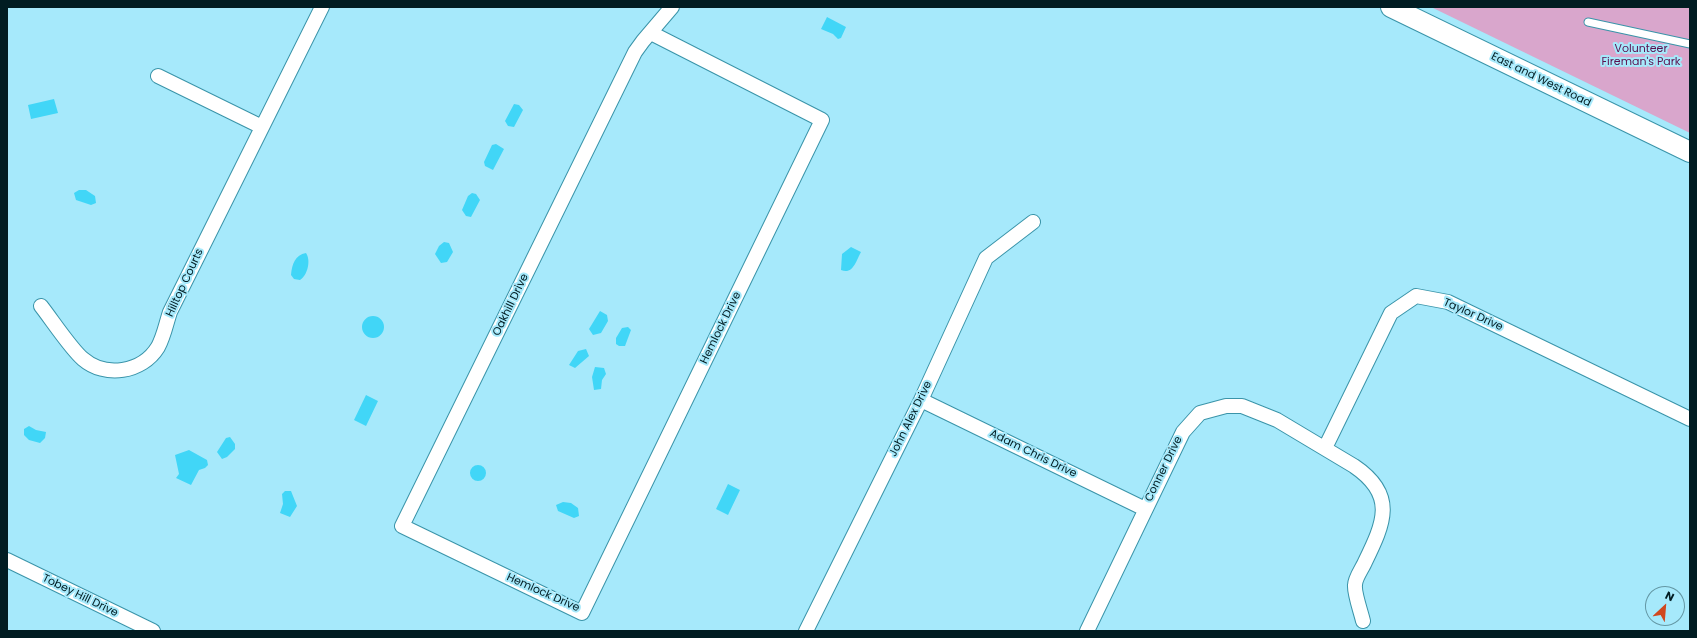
<!DOCTYPE html>
<html>
<head>
<meta charset="utf-8">
<style>
	body { margin:0 }
	#map { position:relative; width:1697px; height:638px; overflow:hidden; background:#a6e9fb; font-family:Poppins,sans-serif }
	canvas { display:block }
	.frame { position:absolute; inset:0; border:8px solid #011c22; pointer-events:none }
	.north { position:absolute; left:1645px; top:586px; width:40px; height:40px; box-sizing:border-box; background:#a6e9fb; border:1px solid #6497a4; border-radius:50%; rotate:26deg; font-size:11px; font-weight:700; line-height:16px; text-align:center; color:#011c22 }
	.north::after { content:''; display:block; margin:auto; width:14px; height:18px; background:#d0481f; clip-path:polygon(50% 0,100% 100%,50% 72%,0 100%) }
</style>
</head>
<body>
<div id="map">
<canvas width="1697" height="638"></canvas>
<div class="frame"></div>
<div class="north">N</div>
</div>
<script>
const context = document.querySelector('canvas').getContext('2d');
context.lineJoin = 'round';
function fill(path, color) { context.fillStyle = color; context.fill(path, 'evenodd'); }
function trace(path, color, width, dash) { context.strokeStyle = color; context.lineWidth = width; context.lineCap = dash ? 'butt' : 'round'; context.setLineDash(dash || []); context.stroke(path); }
function write(font, color, halo, rows, align = 'center') {
  context.font = font + ' Poppins,sans-serif'; context.lineWidth = 4; context.setLineDash([]); context.textBaseline = 'middle'; context.strokeStyle = halo; context.fillStyle = color; for (const [text, x, y, turn = 0] of rows) {
    context.save(); context.translate(x, y); context.rotate((+turn || 0) * Math.PI / 180); context.textAlign = isNaN(turn) ? turn : align; if (halo) context.strokeText(text, 0, 0); context.fillText(text, 0, 0); context.restore();
  }
}
fill(new Path2D(`
	M 1431,7 L 1690,7 L 1690,133 Z`), '#d9a6cc');
fill(new Path2D(`
	M 827,17 L 846,27 L 841,38 L 838,39 L 833,34 L 821,29 Z
	M 54,99 L 58,113 L 31,119 L 28,105 Z
	M 514,104 L 519,105 L 523,110 L 514,127 L 508,126 L 505,121 Z
	M 496,144 L 504,149 L 493,170 L 485,166 L 484,162 L 492,145 Z
	M 79,190 L 86,190 L 95,196 L 96,203 L 91,205 L 76,200 L 74,193 Z
	M 472,193 L 476,194 L 480,200 L 471,217 L 466,216 L 462,210 L 468,196 Z
	M 444,242 L 449,243 L 453,252 L 447,262 L 441,263 L 435,254 L 439,246 Z
	M 851,247 L 861,252 C 856,261 853,275 841,270 L 842,254 Z
	M 306,253 C 311,260 308,275 300,280 L 294,279 L 291,275 C 292,264 295,255 306,253 Z
	M 600,311 L 607,315 L 608,321 L 601,333 L 593,335 L 589,329 Z
	M362 327a11 11 0 1 1 22 0a11 11 0 1 1-22 0Z
	M 628,327 L 631,330 L 625,346 L 619,346 L 616,344 L 616,338 L 622,328 Z
	M 586,349 L 589,356 L 575,368 L 569,365 L 578,351 Z
	M 595,367 L 604,368 L 606,374 L 602,380 L 601,389 L 594,390 L 592,377 Z
	M 366,395 L 378,401 L 366,426 L 354,420 Z
	M 29,426 L 36,430 L 46,432 L 45,438 L 40,443 L 29,440 L 24,435 L 24,429 Z
	M 230,437 L 235,444 L 235,449 L 227,457 L 222,459 L 217,452 L 226,438 Z
	M 189,450 L 207,460 L 208,465 L 205,468 L 199,470 L 191,485 L 176,478 L 179,474 L 175,455 Z
	M470 473a8 8 0 1 1 16 0a8 8 0 1 1-16 0Z
	M 728,484 L 740,490 L 728,515 L 716,509 Z
	M 285,491 L 291,491 L 297,506 L 290,517 L 280,513 L 283,504 L 282,494 Z
	M 563,502 L 571,503 L 578,508 L 579,516 L 574,518 L 558,511 L 556,505 Z`), '#41d6f7');
const lane = new Path2D(`
	M 1588,22 L 1690,44`);
const street = new Path2D(`
	M 651,33 L 822,120 L 582,613 L 402,526 L 635,52 L 643,41 L 672,7
	M 158,76 L 262,127
	M 41,306 C 52,320 71,349 83,359 C 105,378 142,373 158,347 C 164,336 166,324 170,312 L 322,7
	M 921,400 L 1145,509
	M 1325,448 L 1391,313 L 1416,296 L 1448,302 L 1690,419
	M 7,560 L 153,631
	M 806,631 L 921,400 L 986,258 L 1033,222
	M 1087,631 L 1183,432 L 1200,413 L 1226,406 L 1242,406 L 1277,420 L 1354,466 C 1397,495 1384,523 1365,562 C 1362,569 1355,578 1355,585 C 1354,593 1361,612 1363,621`);
const secondary = new Path2D(`
	M 1391,7 L 1690,152`);
trace(lane, '#3a94a9', 9);
trace(street, '#3a94a9', 16);
trace(secondary, '#3a94a9', 22);
trace(lane, '#fff', 7);
trace(street, '#fff', 14);
trace(secondary, '#fff', 20);
write('11px', '#5b104e', '#a6e9fb', [
	["Volunteer",1641,49],
	["Fireman's Park",1641,62]
]);
write('11px', '#011c22', '#a6e9fb', [
	["East and West Road",1541,80,26],
	["Hilltop Courts",185,283,-65],
	["Oakhill Drive",511,305,-64],
	["Taylor Drive",1473,315,24],
	["Hemlock Drive",721,328,-64],
	["John Alex Drive",911,419,-64],
	["Adam Chris Drive",1033,454,26],
	["Conner Drive",1164,469,-64],
	["Hemlock Drive",543,593,24],
	["Tobey Hill Drive",80,596,26]
]);
</script>
</body>
</html>
